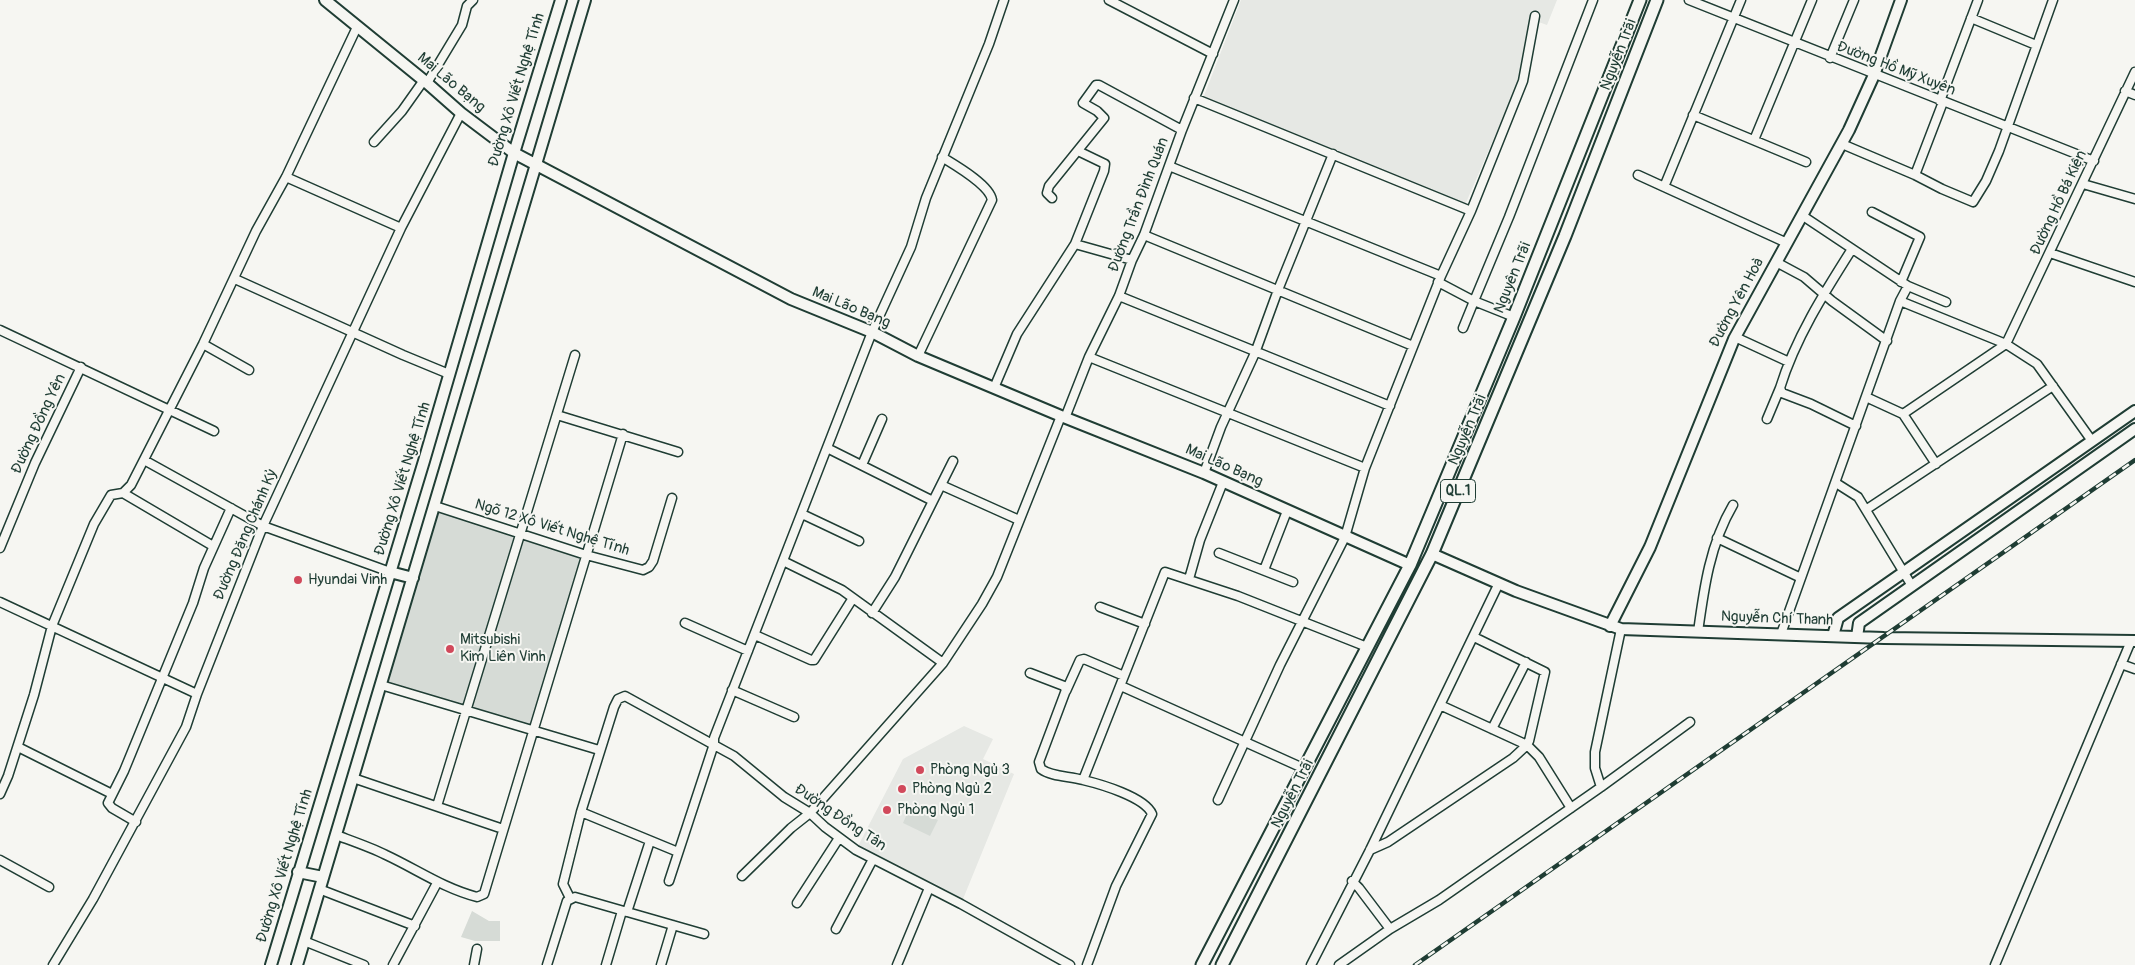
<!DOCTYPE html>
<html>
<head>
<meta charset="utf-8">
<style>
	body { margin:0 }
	canvas { display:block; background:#f6f6f2 }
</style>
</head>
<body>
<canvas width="2135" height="965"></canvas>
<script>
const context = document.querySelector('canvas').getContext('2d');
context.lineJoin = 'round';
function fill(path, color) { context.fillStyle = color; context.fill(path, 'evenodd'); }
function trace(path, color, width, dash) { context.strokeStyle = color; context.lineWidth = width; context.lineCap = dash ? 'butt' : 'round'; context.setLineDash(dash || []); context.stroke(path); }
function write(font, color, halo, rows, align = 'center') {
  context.font = font + ' Pangolin,sans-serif'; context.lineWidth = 4; context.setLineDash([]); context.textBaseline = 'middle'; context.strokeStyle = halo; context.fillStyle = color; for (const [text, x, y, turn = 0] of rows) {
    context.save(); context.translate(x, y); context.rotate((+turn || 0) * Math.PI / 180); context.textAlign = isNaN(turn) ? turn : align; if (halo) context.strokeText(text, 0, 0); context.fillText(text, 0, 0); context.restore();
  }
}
fill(new Path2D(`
	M 1241,0 L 1557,0 L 1547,25 L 1530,19 L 1521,76 L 1465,205 L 1202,101 Z
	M 964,726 L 993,739 L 983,759 L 1014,774 L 961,904 L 856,850 L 903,759 Z`), '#e6e8e4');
fill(new Path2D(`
	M 435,506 L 586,555 L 533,730 L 381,685 Z
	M 910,807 L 938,820 L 930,836 L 903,823 Z
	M 472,911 L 489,921 L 500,921 L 500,941 L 475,941 L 461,937 Z`), '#d6dbd6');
const street = new Path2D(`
	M 1109,0 L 1213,54
	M 1689,0 L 2094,161
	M 1971,18 L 2036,45
	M 1830,58 L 1854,0
	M 427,83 L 462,25 L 467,6 L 473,0
	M 2125,91 L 2135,95
	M 1194,98 L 1471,211
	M 1940,101 L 1978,0
	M 1693,115 L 1806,162
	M 1754,140 L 1812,0
	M 374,142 L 402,111 L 424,80
	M 1842,144 L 1915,175 L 1942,189 L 1973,202 L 1986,181 L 1999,151 L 2053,0
	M 1169,166 L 1441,276
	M 1638,175 L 1787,243
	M 1915,175 L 1943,102
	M 286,177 L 401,228
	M 2083,184 L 2135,199
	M 1664,187 L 1741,0
	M 1052,198 L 1047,193 L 1049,186 L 1104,118 L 1097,111 L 1083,103 L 1096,85 L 1099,85 L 1182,130
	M 1872,212 L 1920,237 L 1901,282
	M 1144,235 L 1413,346
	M 1075,244 L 1132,260
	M 1852,249 C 1824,293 1795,339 1780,388 L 1782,393 L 1811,404 L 1856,426
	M 2050,253 L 2135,282
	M 1776,262 L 1804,277 L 1832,301 L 1887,341
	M 235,279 L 403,355 L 449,374
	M 1438,282 L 1474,301 L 1463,328
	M 1908,286 L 1946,302
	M 1119,296 L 1390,406
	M 1900,301 L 2006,344 L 2037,364 L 2092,441
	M 1514,317 L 1474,301 L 1509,217 L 1593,0
	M 0,330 L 214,431
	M 1735,337 L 1789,362
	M 203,344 L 249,370
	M 918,356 L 992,200 C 990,185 955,165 942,157
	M 1089,357 L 1365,468
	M 994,388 L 1017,334 L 1075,244 L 1104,171 L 1105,164 L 1078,151
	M 1866,397 L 1903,414 L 1936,464
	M 1903,414 L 2006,344 L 2135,72
	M 557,415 L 678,452
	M 1065,418 L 1089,357 L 1119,296 L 1132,260 L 1144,235 L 1182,130 L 1234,0
	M 1767,419 L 1780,388
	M 827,448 L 933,501
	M 144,460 L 263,526 L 390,572
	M 862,465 L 882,419
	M 1204,473 L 1221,427 L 1255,353 L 1278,290 L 1333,154
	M 1836,483 L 1858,497 L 1912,586
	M 941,485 L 953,461
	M 123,493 L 213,546
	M 435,506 L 586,555 L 643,570 L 649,567 L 653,561 L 672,498
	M 1867,509 L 2053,386
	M 802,514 L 859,541
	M 1717,538 L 1801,578
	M 0,548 L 35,463 L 81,367
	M 1219,553 L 1293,582
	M 783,561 L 842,590 L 943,663
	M 1264,570 L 1287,511
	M 1189,579 L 1200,540 L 1223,482
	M 0,602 L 197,694
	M 1100,607 L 1145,624
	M 872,613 L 895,577 L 941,485 L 1019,520
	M 685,623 L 748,651
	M 1621,629 L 1595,752 L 1595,768 L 1601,787 L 1690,722
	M 1698,632 C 1704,588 1710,544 1733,505
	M 1781,634 L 1900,301 L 1908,286 L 1803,216
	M 755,635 L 811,660 L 814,660 L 853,598
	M 2121,664 L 2135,669
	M 1030,673 L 1064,686 L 1066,690 L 1039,762 L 1041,769 C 1052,777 1070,776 1083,780 C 1100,784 1145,797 1152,814 L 1116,886 L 1087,965
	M 381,685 L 599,750
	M 1121,686 L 1305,769
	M 732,690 L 794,717
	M 1066,691 L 1080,660 L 1084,659 L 1124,676
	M 1440,705 L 1527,745 L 1539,757 L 1571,808
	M 1492,729 L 1526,662
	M 18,747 L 112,794
	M 353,778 L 503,829
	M 1083,780 L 1165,572 L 1238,596 L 1367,647
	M 0,794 L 8,776 L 34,695 L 52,626 L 94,524 L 111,495 L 123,493 L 131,485 L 203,344 L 256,231 L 286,177 L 357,27
	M 1218,800 L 1280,665 L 1345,537 L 1365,468 L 1441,276 L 1471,211 L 1523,81 L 1535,16
	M 437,806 L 575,355
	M 581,812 L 678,852
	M 136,822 L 112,808 L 108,803 L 124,771 L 193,603 L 204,568 L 231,508
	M 336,835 C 352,841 370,847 386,855 C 418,870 443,888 477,897 L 484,894 L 623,434
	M 1370,850 L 1388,842 L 1513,758 L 1527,745 L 1529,741 L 1545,672 L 1474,637
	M 0,860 L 49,887
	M 742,876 L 791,828 L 810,813 L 943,663 L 982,604 L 997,577 L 1061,416
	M 669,881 L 714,744 L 714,738 L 872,332 L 911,247 L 926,198 L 989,44 L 1004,0
	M 1352,881 L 1359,888 L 1390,929
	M 319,889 L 415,926
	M 570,898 L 563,884 L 581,812 L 614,707 L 618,699 L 625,696 L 734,756 L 784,797 L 810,813 L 825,827 L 856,850 L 961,904 L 1070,965
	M 797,903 L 839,838
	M 627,912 L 650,841
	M 836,929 L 873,859
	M 304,941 L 364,965
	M 53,965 L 93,899 L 186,727 L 197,694 L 263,526 L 401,228 L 461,113
	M 393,965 L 437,883
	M 474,965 L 477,949
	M 547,965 L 567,901 L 575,897 L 704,934
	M 606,965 L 622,911
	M 661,965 L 673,925
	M 897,965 L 929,888
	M 1311,965 L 1370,850 L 1499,583
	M 1339,965 L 1390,929 L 1439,900 L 1601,787
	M 1995,965 L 2131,641`);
const secondary = new Path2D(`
	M 325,0 L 427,83 L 461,113 L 514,153 L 791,299 L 872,332 L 918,356 L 1061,416 L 1204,473 L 1410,565
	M 1432,554 L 1516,591 L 1621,629 L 1884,638 L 2135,641
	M 390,572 L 413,578
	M 1610,626 L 1650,547 L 1734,339 L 1849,130 L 1874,75 L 1901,0
	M 1833,636 L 1838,618 L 2135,411
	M 1857,637 L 1859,623 L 2135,429
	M 298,872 L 323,877
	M 271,965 L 424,461 L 514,153 L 561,0
	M 297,965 L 585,0`);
const primary = new Path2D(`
	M 1202,965 L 1410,565 L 1514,317 L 1640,0
	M 1222,965 L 1432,554 L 1565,236 L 1657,0`);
trace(street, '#1f3d34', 11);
trace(secondary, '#1f3d34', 14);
trace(primary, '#1f3d34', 15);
trace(street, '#f6f6f2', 8);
trace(secondary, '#f6f6f2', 10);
trace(primary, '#f6f6f2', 11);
const rail = new Path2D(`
	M 1415,965 L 2135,460`);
trace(rail, '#1f3d34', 4.5);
trace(rail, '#f6f6f2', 2.5, [8]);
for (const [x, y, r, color] of [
	[298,580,5,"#d1495b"],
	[450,649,5,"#d1495b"],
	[920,770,5,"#d1495b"],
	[902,789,5,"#d1495b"],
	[887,810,5,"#d1495b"]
]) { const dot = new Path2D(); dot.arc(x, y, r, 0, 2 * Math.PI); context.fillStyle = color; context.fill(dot); trace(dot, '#f6f6f2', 2); }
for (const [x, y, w] of [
	[1458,491,35]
]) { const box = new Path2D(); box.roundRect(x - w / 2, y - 11.5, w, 23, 4); context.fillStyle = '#f6f6f2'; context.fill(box); trace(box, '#1f3d34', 1); }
write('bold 14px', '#1f3d34', null, [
	["QL.1",1458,491]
]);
write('15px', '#1f3d34', '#f6f6f2', [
	["Nguyễn Trãi",1619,55,-69],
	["Đường Hồ Mỹ Xuyên",1896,69,21],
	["Mai Lão Bạng",451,83,40],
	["Đường Xô Viết Nghệ Tĩnh",517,90,-73],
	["Đường Hồ Bá Kiện",2059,203,-65],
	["Đường Trần Đình Quán",1139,205,-69],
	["Nguyên Trãi",1513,278,-68],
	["Đường Yên Hoà",1737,303,-62],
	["Mai Lão Bạng",851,308,23],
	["Đường Đồng Yên",39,424,-65],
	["Nguyễn Trãi",1468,430,-67],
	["Mai Lão Bạng",1224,466,24],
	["Đường Xô Viết Nghệ Tĩnh",403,479,-73],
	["Ngõ 12 Xô Viết Nghệ Tĩnh",552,528,17],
	["Đường Đặng Chánh Kỷ",246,535,-67],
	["Nguyễn Chí Thanh",1777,619,2],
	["Nguyễn Trãi",1293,794,-63],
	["Đường Đồng Tân",840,818,34],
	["Đường Xô Viết Nghệ Tĩnh",285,866,-73]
]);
write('15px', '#1f3d34', '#f6f6f2', [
	["Hyundai Vinh",308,580],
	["Mitsubishi",460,640],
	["Kim Liên Vinh",460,657],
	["Phòng Ngủ 3",930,770],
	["Phòng Ngủ 2",912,789],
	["Phòng Ngủ 1",897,810]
], 'left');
</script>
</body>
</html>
